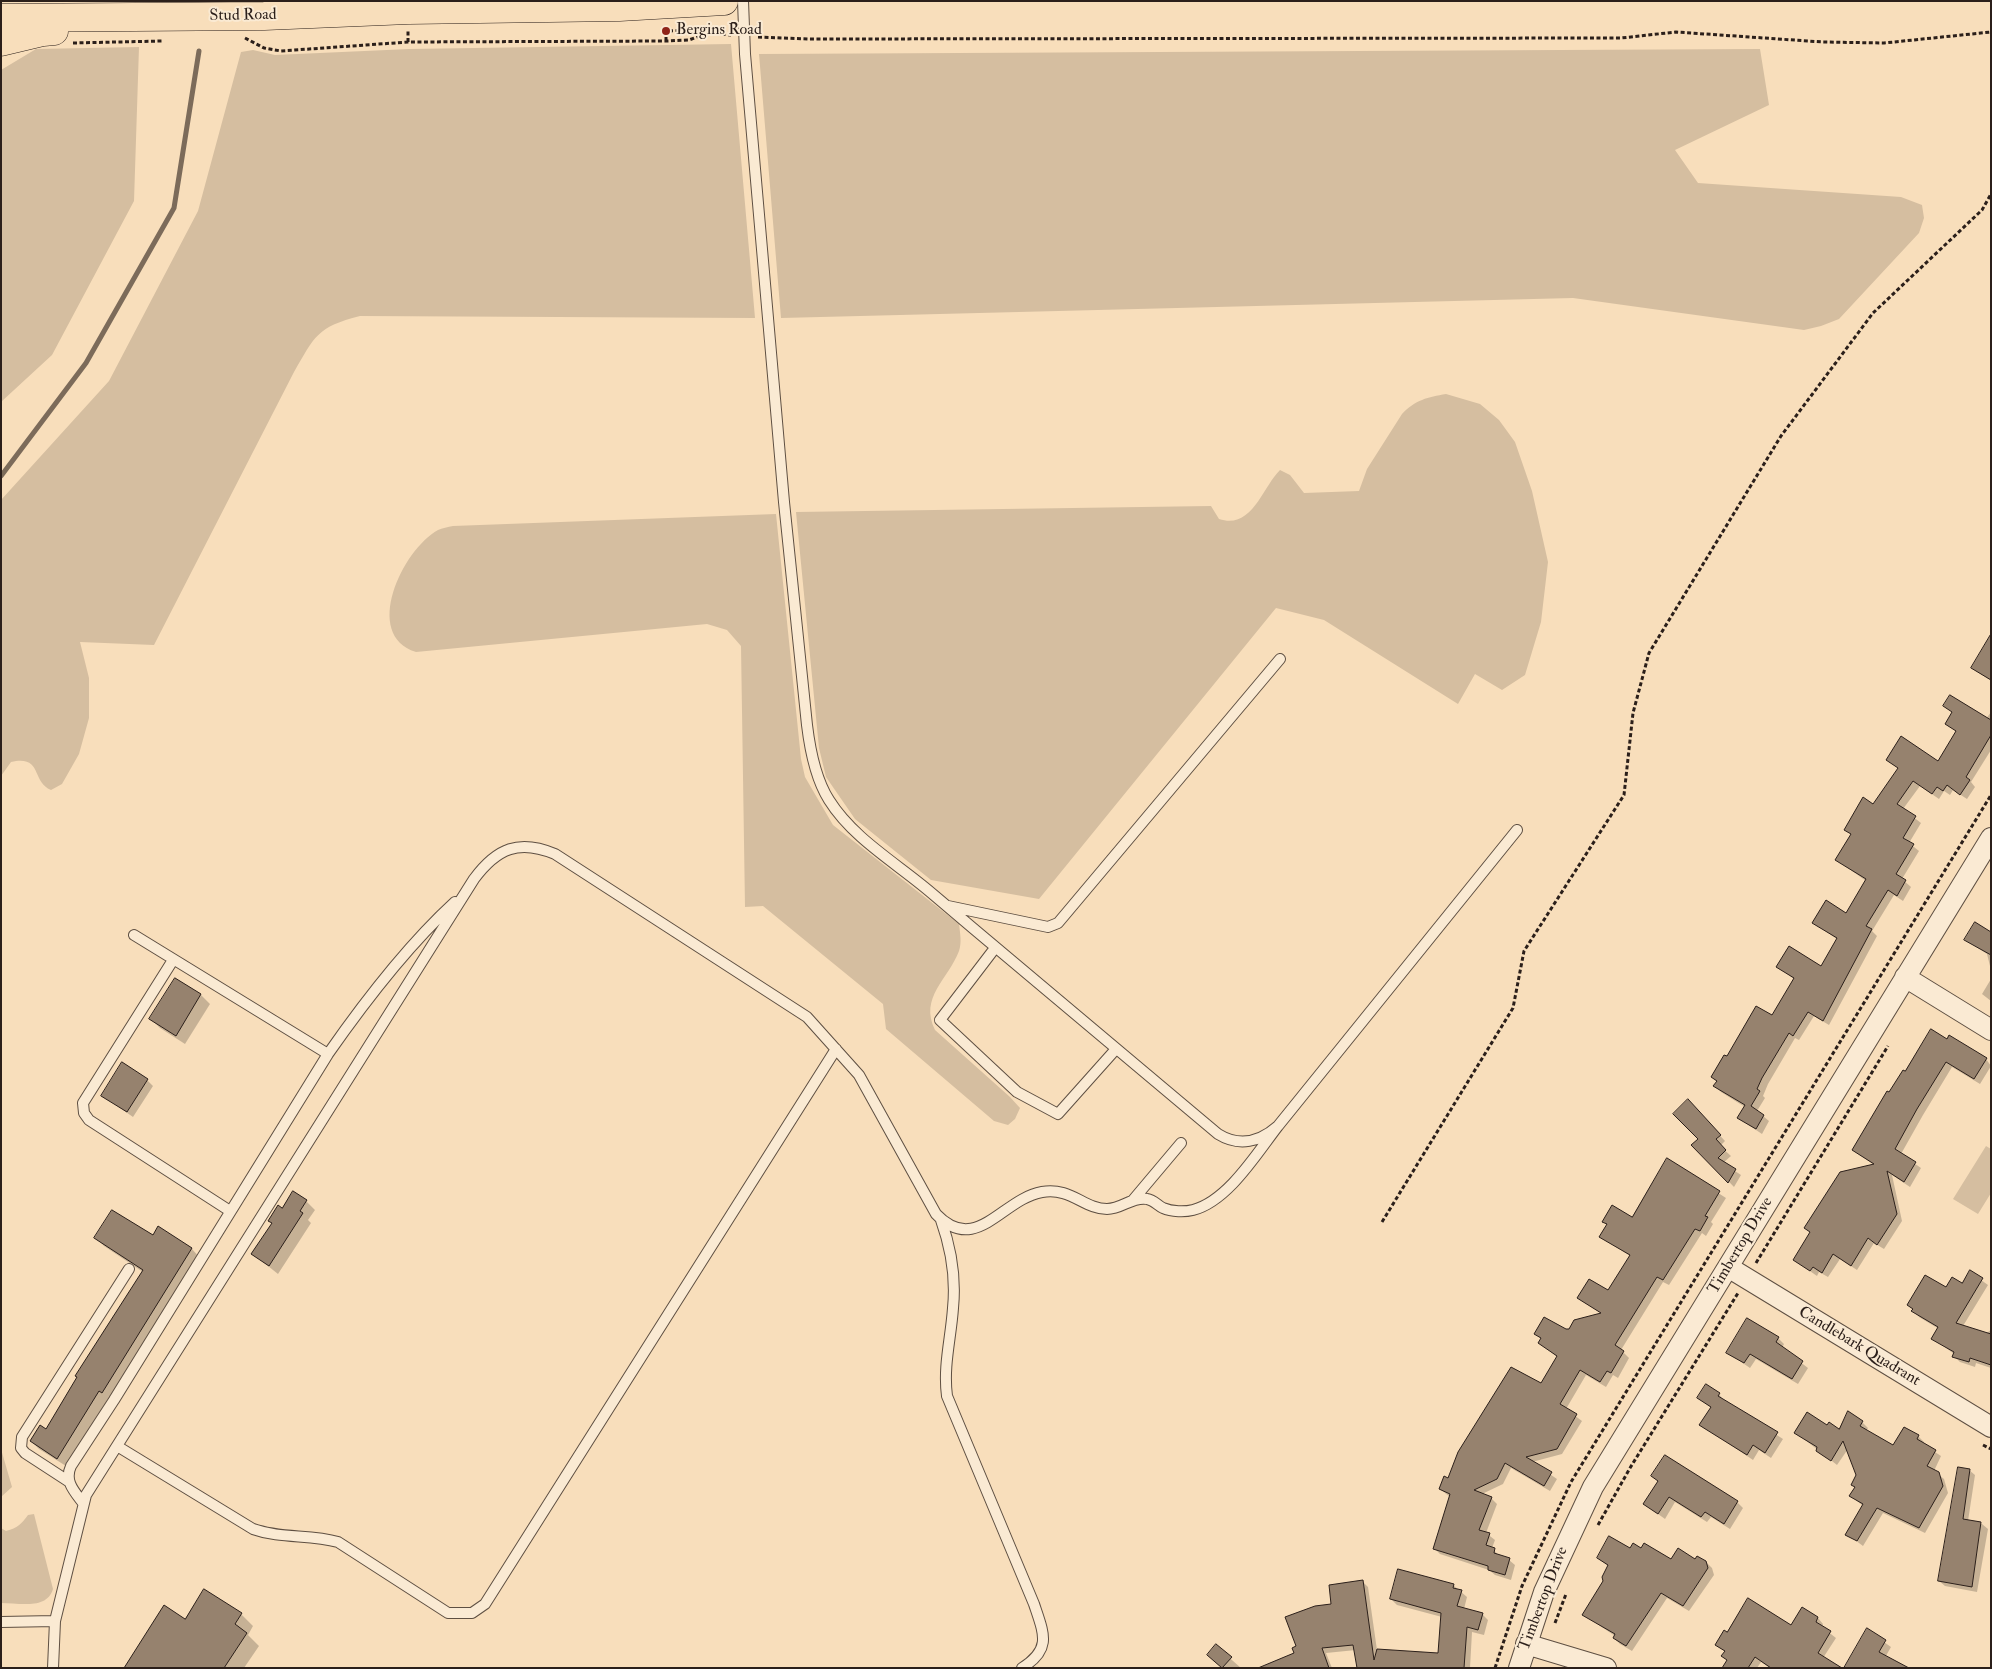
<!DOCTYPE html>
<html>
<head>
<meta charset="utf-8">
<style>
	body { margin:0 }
	#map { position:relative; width:1992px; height:1669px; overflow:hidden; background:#f8debb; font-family:"IM FELL Double Pica",serif }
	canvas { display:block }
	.frame { position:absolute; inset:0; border:2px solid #2b1f1a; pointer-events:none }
</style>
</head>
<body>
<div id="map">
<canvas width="1992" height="1669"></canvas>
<div class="frame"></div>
</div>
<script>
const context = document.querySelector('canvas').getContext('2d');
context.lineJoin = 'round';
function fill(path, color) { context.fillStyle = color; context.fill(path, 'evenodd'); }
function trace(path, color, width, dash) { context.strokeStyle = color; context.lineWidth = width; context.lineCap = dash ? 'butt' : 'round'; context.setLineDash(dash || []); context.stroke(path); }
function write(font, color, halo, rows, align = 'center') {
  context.font = font + ' "IM FELL Double Pica",serif'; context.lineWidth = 4; context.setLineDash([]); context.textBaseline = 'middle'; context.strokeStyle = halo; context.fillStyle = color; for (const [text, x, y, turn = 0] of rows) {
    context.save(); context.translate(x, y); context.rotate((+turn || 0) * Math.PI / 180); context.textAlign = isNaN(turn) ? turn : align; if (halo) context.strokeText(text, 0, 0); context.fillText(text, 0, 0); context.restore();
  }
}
fill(new Path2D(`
	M 731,44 L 755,318 L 360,316 C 317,327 315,336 294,372 L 154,645 L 80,642 L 89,678 L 89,718 L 79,754 L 62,784 L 51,790 C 31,782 43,755 11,762 L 1,776 L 1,500 L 109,381 L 198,211 L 241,52 L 253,50 L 275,55 L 409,49 Z
	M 139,47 L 134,201 L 52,355 L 1,402 L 1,70 L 36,49 Z
	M 1760,49 L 1769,105 L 1675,150 L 1698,183 L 1901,197 L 1922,205 L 1924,218 L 1919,233 L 1839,319 L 1821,326 L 1804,330 L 1573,298 L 781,318 L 759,54 Z
	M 1446,394 L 1480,404 L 1499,420 L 1515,442 L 1532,491 L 1548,562 L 1541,622 L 1525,675 L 1502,690 L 1475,674 L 1458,704 L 1324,620 L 1276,608 L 1039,899 L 931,880 L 855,819 L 826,777 L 819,748 L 796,512 L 1211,506 L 1219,519 C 1252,530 1262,488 1280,470 L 1290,475 L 1304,493 L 1359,491 L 1367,469 L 1402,414 C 1415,400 1428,397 1446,394 Z
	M 776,514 L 801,759 L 805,777 L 833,825 L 959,924 C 960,933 962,942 959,951 C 948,980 919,997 935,1030 L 1010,1097 L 1020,1108 L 1015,1119 L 1008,1125 L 994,1121 L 886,1029 L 883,1004 L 763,906 L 745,907 L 741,646 L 727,630 L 707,624 L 416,652 C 362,635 402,550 438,530 C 442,528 448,527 453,526 Z
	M 1986,1146 L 1991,1149 L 1991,1193 L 1978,1214 L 1953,1199 Z
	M 1,1449 L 12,1487 L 1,1497 Z
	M 34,1514 L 53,1589 C 47,1610 19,1603 1,1603 L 1,1528 L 6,1531 C 18,1528 21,1524 28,1515 Z`), '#d5bea0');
fill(new Path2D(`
	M 1991,649 L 1991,681 L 1972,668 Z
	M 1945,706 L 1986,719 L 1991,712 L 1991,750 L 1971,782 L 1975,787 L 1967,799 L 1953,790 L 1950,795 L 1944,791 L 1939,799 L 1920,786 L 1903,809 L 1921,823 L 1909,843 L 1919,851 L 1902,879 L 1911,887 L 1903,901 L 1894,895 L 1872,931 L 1877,936 L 1829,1025 L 1814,1016 L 1799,1040 L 1795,1038 L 1768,1084 L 1763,1096 L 1765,1098 L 1757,1111 L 1769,1121 L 1762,1134 L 1738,1118 L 1745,1107 L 1721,1092 L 1715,1086 L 1717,1082 L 1712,1077 L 1727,1058 L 1772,1017 L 1795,980 L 1778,967 L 1821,967 L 1838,940 L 1814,923 L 1846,914 L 1866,881 L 1837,860 L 1852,835 L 1846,829 L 1874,805 L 1899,769 L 1887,760 L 1938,763 L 1957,732 L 1947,724 L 1953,713 Z
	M 1991,933 L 1991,970 L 1987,954 L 1966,940 Z
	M 175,979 L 201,995 L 210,1004 L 185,1044 L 160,1028 L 151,1019 Z
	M 1991,979 L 1991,1001 L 1982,994 Z
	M 1947,1041 L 1986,1059 L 1991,1066 L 1980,1084 L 1952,1067 L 1923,1115 L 1901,1154 L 1921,1168 L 1910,1187 L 1892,1175 L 1902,1221 L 1884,1249 L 1874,1243 L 1857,1270 L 1840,1259 L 1828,1277 L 1819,1272 L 1817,1276 L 1794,1260 L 1811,1233 L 1805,1228 L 1874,1165 L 1853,1150 L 1905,1073 Z
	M 147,1080 L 153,1086 L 133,1117 L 103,1096 Z
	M 1693,1106 L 1725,1141 L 1720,1146 L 1731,1156 L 1723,1163 L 1741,1175 L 1734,1187 L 1693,1145 L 1699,1139 Z
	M 1667,1160 L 1726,1198 L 1711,1222 L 1713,1224 L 1706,1236 L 1702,1233 L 1669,1285 L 1663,1282 L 1621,1350 L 1629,1358 L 1618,1378 L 1613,1375 L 1606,1387 L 1586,1375 L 1566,1409 L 1582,1421 L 1562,1454 L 1532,1462 L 1557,1479 L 1550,1491 L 1511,1468 L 1503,1484 L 1482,1494 L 1491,1498 L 1497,1504 L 1486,1533 L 1495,1540 L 1492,1548 L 1500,1557 L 1509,1560 L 1515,1565 L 1511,1580 L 1495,1575 L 1489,1570 L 1440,1554 L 1434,1548 L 1450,1497 L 1440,1489 L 1542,1385 L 1557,1357 L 1539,1342 L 1541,1339 L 1536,1334 L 1569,1330 L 1602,1314 L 1579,1298 L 1608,1292 L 1630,1256 L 1601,1237 L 1608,1225 L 1604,1222 L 1632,1218 Z
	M 306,1201 L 315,1210 L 308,1220 L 311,1223 L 278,1274 L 253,1254 L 273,1224 L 269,1220 L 282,1210 Z
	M 159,1228 L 192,1249 L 200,1258 L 110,1400 L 108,1399 L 66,1466 L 39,1449 L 31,1441 L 46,1431 L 143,1272 L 104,1246 L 96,1238 L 153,1237 Z
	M 1970,1272 L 1988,1285 L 1963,1326 L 1985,1334 L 1991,1330 L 1991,1368 L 1976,1363 L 1975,1367 L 1960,1362 L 1954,1356 L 1954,1354 L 1933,1338 L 1939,1329 L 1919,1317 L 1909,1305 L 1946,1289 L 1962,1285 Z
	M 1778,1338 L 1784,1344 L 1782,1348 L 1808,1368 L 1798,1384 L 1756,1359 L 1750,1368 L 1728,1353 Z
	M 1719,1394 L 1724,1401 L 1783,1439 L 1771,1458 L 1759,1450 L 1753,1460 L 1701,1425 L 1711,1408 L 1699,1398 Z
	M 1862,1422 L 1868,1428 L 1866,1431 L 1894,1447 L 1918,1436 L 1924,1442 L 1923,1444 L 1941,1456 L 1934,1471 L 1944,1479 L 1948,1493 L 1925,1533 L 1883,1513 L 1863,1546 L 1847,1534 L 1863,1506 L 1851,1496 L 1856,1488 L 1853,1485 L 1858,1476 L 1848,1449 L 1837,1465 L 1795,1432 L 1827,1426 L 1839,1430 Z
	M 1969,1470 L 1975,1475 L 1968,1521 L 1982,1524 L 1988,1529 L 1977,1592 L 1945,1586 L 1939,1581 Z
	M 1653,1476 L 1737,1502 L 1743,1508 L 1730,1529 L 1711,1517 L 1707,1522 L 1675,1502 L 1665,1519 L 1644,1504 L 1658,1482 Z
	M 1631,1550 L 1672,1561 L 1706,1562 L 1712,1568 L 1714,1575 L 1689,1611 L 1667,1598 L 1632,1651 L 1620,1644 L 1614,1638 L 1615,1636 L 1584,1615 L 1604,1581 L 1609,1567 L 1598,1558 Z
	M 1362,1581 L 1368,1587 L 1377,1650 L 1440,1654 L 1442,1617 L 1397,1605 L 1391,1599 L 1453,1585 L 1467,1597 L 1464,1609 L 1482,1614 L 1488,1620 L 1484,1635 L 1472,1632 L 1470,1668 L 1358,1668 L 1356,1650 L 1326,1653 L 1332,1668 L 1283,1668 L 1333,1605 Z
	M 1802,1609 L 1818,1618 L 1823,1624 L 1822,1627 L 1836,1638 L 1823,1658 L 1840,1668 L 1770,1668 L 1761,1662 L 1757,1668 L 1723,1668 L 1728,1661 L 1723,1656 L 1725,1652 L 1716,1645 L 1727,1634 L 1792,1626 Z
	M 241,1614 L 253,1626 L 248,1635 L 259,1646 L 244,1668 L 126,1668 L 186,1621 Z
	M 1867,1630 L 1891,1647 L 1879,1668 Z
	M 1216,1646 L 1241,1668 L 1223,1668 L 1214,1661 Z`), '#0003');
trace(new Path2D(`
	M 1,476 L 86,363 L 174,208 L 199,51`), '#7c6b5a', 5);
const building = new Path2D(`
	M 1991,634 L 1991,680 L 1971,668 Z
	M 1950,695 L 1991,720 L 1991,735 L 1966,777 L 1970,780 L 1960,795 L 1947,785 L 1943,791 L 1937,787 L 1932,794 L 1913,781 L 1897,804 L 1916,816 L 1903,838 L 1914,844 L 1896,874 L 1906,880 L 1897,896 L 1888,890 L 1866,926 L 1872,929 L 1823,1021 L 1808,1012 L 1793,1036 L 1789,1033 L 1762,1078 L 1757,1089 L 1760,1091 L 1751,1106 L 1764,1115 L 1756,1129 L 1737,1118 L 1745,1105 L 1713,1086 L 1717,1081 L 1711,1077 L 1724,1055 L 1727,1056 L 1756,1006 L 1772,1015 L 1794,978 L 1776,967 L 1789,946 L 1821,966 L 1837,938 L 1812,923 L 1826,900 L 1846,913 L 1866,879 L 1835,860 L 1851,834 L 1844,830 L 1863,797 L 1873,804 L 1898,768 L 1886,760 L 1901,736 L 1938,761 L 1956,731 L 1945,724 L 1952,712 L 1943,706 Z
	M 1975,922 L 1991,932 L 1991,955 L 1964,940 Z
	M 175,978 L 201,994 L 176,1036 L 149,1019 Z
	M 1931,1029 L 1947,1039 L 1949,1035 L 1987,1058 L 1974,1079 L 1946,1062 L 1917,1109 L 1895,1149 L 1916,1162 L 1904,1182 L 1887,1171 L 1897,1214 L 1877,1245 L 1868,1238 L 1851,1266 L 1833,1254 L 1822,1273 L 1813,1267 L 1810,1271 L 1793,1260 L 1810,1232 L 1804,1228 L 1840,1172 L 1874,1164 L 1852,1150 L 1887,1091 L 1889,1092 L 1903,1070 L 1905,1071 Z
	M 122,1062 L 148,1079 L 127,1112 L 101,1096 Z
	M 1688,1099 L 1721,1135 L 1716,1139 L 1726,1150 L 1718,1158 L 1736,1169 L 1728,1183 L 1691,1145 L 1698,1139 L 1673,1114 Z
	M 1667,1158 L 1720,1191 L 1705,1216 L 1708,1217 L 1700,1231 L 1695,1229 L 1663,1280 L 1657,1277 L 1615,1345 L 1624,1351 L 1611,1373 L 1607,1371 L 1600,1382 L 1580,1370 L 1560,1404 L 1577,1414 L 1557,1449 L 1526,1457 L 1552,1472 L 1544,1486 L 1505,1463 L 1497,1479 L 1474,1490 L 1492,1497 L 1479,1530 L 1490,1533 L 1486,1545 L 1495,1548 L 1494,1553 L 1510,1558 L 1505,1575 L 1488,1570 L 1488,1566 L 1433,1549 L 1450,1494 L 1439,1489 L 1444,1476 L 1448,1478 L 1458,1452 L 1511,1367 L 1541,1383 L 1557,1356 L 1538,1343 L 1541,1338 L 1534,1334 L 1544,1317 L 1566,1329 L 1569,1329 L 1574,1320 L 1601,1313 L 1577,1298 L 1589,1279 L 1608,1290 L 1630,1255 L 1599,1237 L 1607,1224 L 1602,1222 L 1612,1205 L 1632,1217 Z
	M 293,1191 L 307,1200 L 300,1211 L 303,1213 L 269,1266 L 251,1254 L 272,1223 L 268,1221 L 278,1205 L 282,1208 Z
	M 112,1210 L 153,1235 L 158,1226 L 192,1248 L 102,1393 L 99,1391 L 57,1459 L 30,1441 L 40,1425 L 46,1429 L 77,1377 L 75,1376 L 143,1270 L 94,1238 Z
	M 1970,1270 L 1983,1278 L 1956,1323 L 1991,1334 L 1991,1365 L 1970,1358 L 1969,1362 L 1952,1357 L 1954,1352 L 1931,1339 L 1938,1327 L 1911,1311 L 1913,1309 L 1907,1305 L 1925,1275 L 1946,1287 L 1952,1277 L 1962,1283 Z
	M 1747,1318 L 1779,1337 L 1776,1342 L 1803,1361 L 1792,1379 L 1750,1354 L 1744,1363 L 1726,1353 Z
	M 1706,1384 L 1720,1393 L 1718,1396 L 1778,1432 L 1765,1453 L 1753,1445 L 1747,1455 L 1699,1425 L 1711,1407 L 1697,1398 Z
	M 1848,1411 L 1863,1421 L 1860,1426 L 1893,1445 L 1904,1427 L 1919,1435 L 1917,1439 L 1936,1450 L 1927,1466 L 1939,1472 L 1943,1486 L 1919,1528 L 1877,1508 L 1857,1541 L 1845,1535 L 1863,1504 L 1849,1496 L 1855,1487 L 1851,1485 L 1856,1475 L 1843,1441 L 1831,1461 L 1816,1451 L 1817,1447 L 1794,1433 L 1807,1412 L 1827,1425 L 1829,1422 L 1839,1429 Z
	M 1665,1455 L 1738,1501 L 1724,1524 L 1705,1512 L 1701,1517 L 1669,1497 L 1658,1514 L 1643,1504 L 1658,1481 L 1651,1476 Z
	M 1958,1467 L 1970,1469 L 1963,1519 L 1981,1522 L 1972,1587 L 1938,1581 Z
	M 1609,1536 L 1630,1548 L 1633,1543 L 1641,1548 L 1644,1543 L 1671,1559 L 1678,1548 L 1695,1559 L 1697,1556 L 1706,1561 L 1708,1568 L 1683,1606 L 1661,1593 L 1626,1646 L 1613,1638 L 1615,1634 L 1582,1615 L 1603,1581 L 1602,1577 L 1608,1565 L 1597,1558 Z
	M 1398,1569 L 1454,1584 L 1453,1588 L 1462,1590 L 1457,1606 L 1483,1613 L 1478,1630 L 1467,1627 L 1464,1668 L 1357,1668 L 1353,1645 L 1322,1648 L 1329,1668 L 1258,1668 L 1294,1653 L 1292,1648 L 1296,1646 L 1285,1617 L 1315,1606 L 1331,1604 L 1329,1585 L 1363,1580 L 1374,1660 L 1377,1649 L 1438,1653 L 1441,1613 L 1390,1599 Z
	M 204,1589 L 242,1613 L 235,1624 L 247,1633 L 224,1668 L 124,1668 L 164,1605 L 185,1619 Z
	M 1748,1598 L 1791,1625 L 1802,1607 L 1818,1617 L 1816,1622 L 1831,1631 L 1818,1653 L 1842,1668 L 1771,1668 L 1755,1657 L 1748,1668 L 1722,1668 L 1727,1660 L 1721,1656 L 1725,1651 L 1715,1645 L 1724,1630 L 1727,1632 Z
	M 1867,1628 L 1886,1640 L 1879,1652 L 1909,1668 L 1844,1668 Z
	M 1216,1644 L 1232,1657 L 1222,1668 L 1207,1655 Z`);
fill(building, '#96826e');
trace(building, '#2b1f1a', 1);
const lane = new Path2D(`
	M 743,1 L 745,54 L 784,502 L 807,725 C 810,750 815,778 829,800 C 854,840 900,865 935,896 C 1029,976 1124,1055 1218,1134 C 1239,1147 1260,1142 1278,1126 L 1517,830
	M 948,906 L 1048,927 L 1058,923 L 1280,659
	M 134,935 L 328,1054
	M 995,948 L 940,1020 L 1017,1092 L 1058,1114 L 1116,1049
	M 173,960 L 83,1103 L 84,1113 L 89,1120 L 230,1211
	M 1133,1200 L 1181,1143
	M 941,1220 C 951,1248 956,1278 953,1308 C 951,1338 943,1366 947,1396 L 1034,1604 C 1044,1634 1052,1649 1022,1668
	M 117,1446 L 253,1529 C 281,1539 310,1534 338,1542 L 448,1613 L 472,1613 L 485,1604 L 836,1049
	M 68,1481 L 25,1453 L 21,1448 L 22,1437 L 129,1269
	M 83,1503 C 74,1491 64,1481 71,1466 L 114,1400 L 328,1054 C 365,1001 407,946 455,902
	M 1,1622 L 55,1621
	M 53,1668 L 55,1621 L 86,1495 L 474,879 C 497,848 519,839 555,854 L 807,1017 L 859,1075 L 936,1214 C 976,1256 1002,1199 1042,1192 C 1071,1187 1084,1209 1107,1209 C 1122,1209 1133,1196 1147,1199 C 1154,1200 1158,1206 1163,1208 C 1172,1212 1185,1212 1193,1210 C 1228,1201 1257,1153 1278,1126`);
const street = new Path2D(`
	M 1905,977 L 1991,1030
	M 1728,1267 L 1991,1427
	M 1526,1644 L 1606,1668
	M 1519,1668 L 1544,1592 L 1593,1487 L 1991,838`);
const highway = new Path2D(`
	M 1,18 L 264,16 L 408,10 L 619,7 L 724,1
	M 1,42 L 43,32 L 54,31`);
trace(lane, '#5e4f42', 12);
trace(street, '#5e4f42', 22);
trace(highway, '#2b1f1a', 29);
trace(new Path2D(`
	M 758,37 L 809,39 L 1621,38 L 1676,32 L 1823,42 L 1884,43 L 1991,32
	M 245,38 L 264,48 L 281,51 L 408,42 L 666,41 L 689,40 L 707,33 L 731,35
	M 666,41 L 666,31 L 705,30
	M 408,42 L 408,30
	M 73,43 L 162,41
	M 1382,1222 L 1513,1008 L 1524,951 L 1624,795 L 1633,713 L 1649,653 L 1781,436 L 1873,313 L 1982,210 L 1991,194
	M 1756,1263 L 1888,1046
	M 1983,1445 L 1991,1449
	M 1598,1525 L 1630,1468 L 1738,1293
	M 1555,1623 L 1566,1594
	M 1495,1668 L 1522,1586 L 1571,1482 L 1991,795`), '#2b1f1a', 3, [4, 2.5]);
trace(lane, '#faead3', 10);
trace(street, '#faead3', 20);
trace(highway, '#f8debb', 28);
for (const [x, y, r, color] of [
	[666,31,5,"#8f2418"]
]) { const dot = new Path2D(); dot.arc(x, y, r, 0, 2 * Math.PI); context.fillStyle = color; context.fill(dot); trace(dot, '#faead3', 2); }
write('16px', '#2b1f1a', '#faead3', [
	["Stud Road",243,16,-1],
	["Timbertop Drive",1741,1246,-59],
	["Candlebark Quadrant",1859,1347,31],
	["Timbertop Drive",1544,1599,-69]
]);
write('16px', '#2b1f1a', '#faead3', [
	["Bergins Road",676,31]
], 'left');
</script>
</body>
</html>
